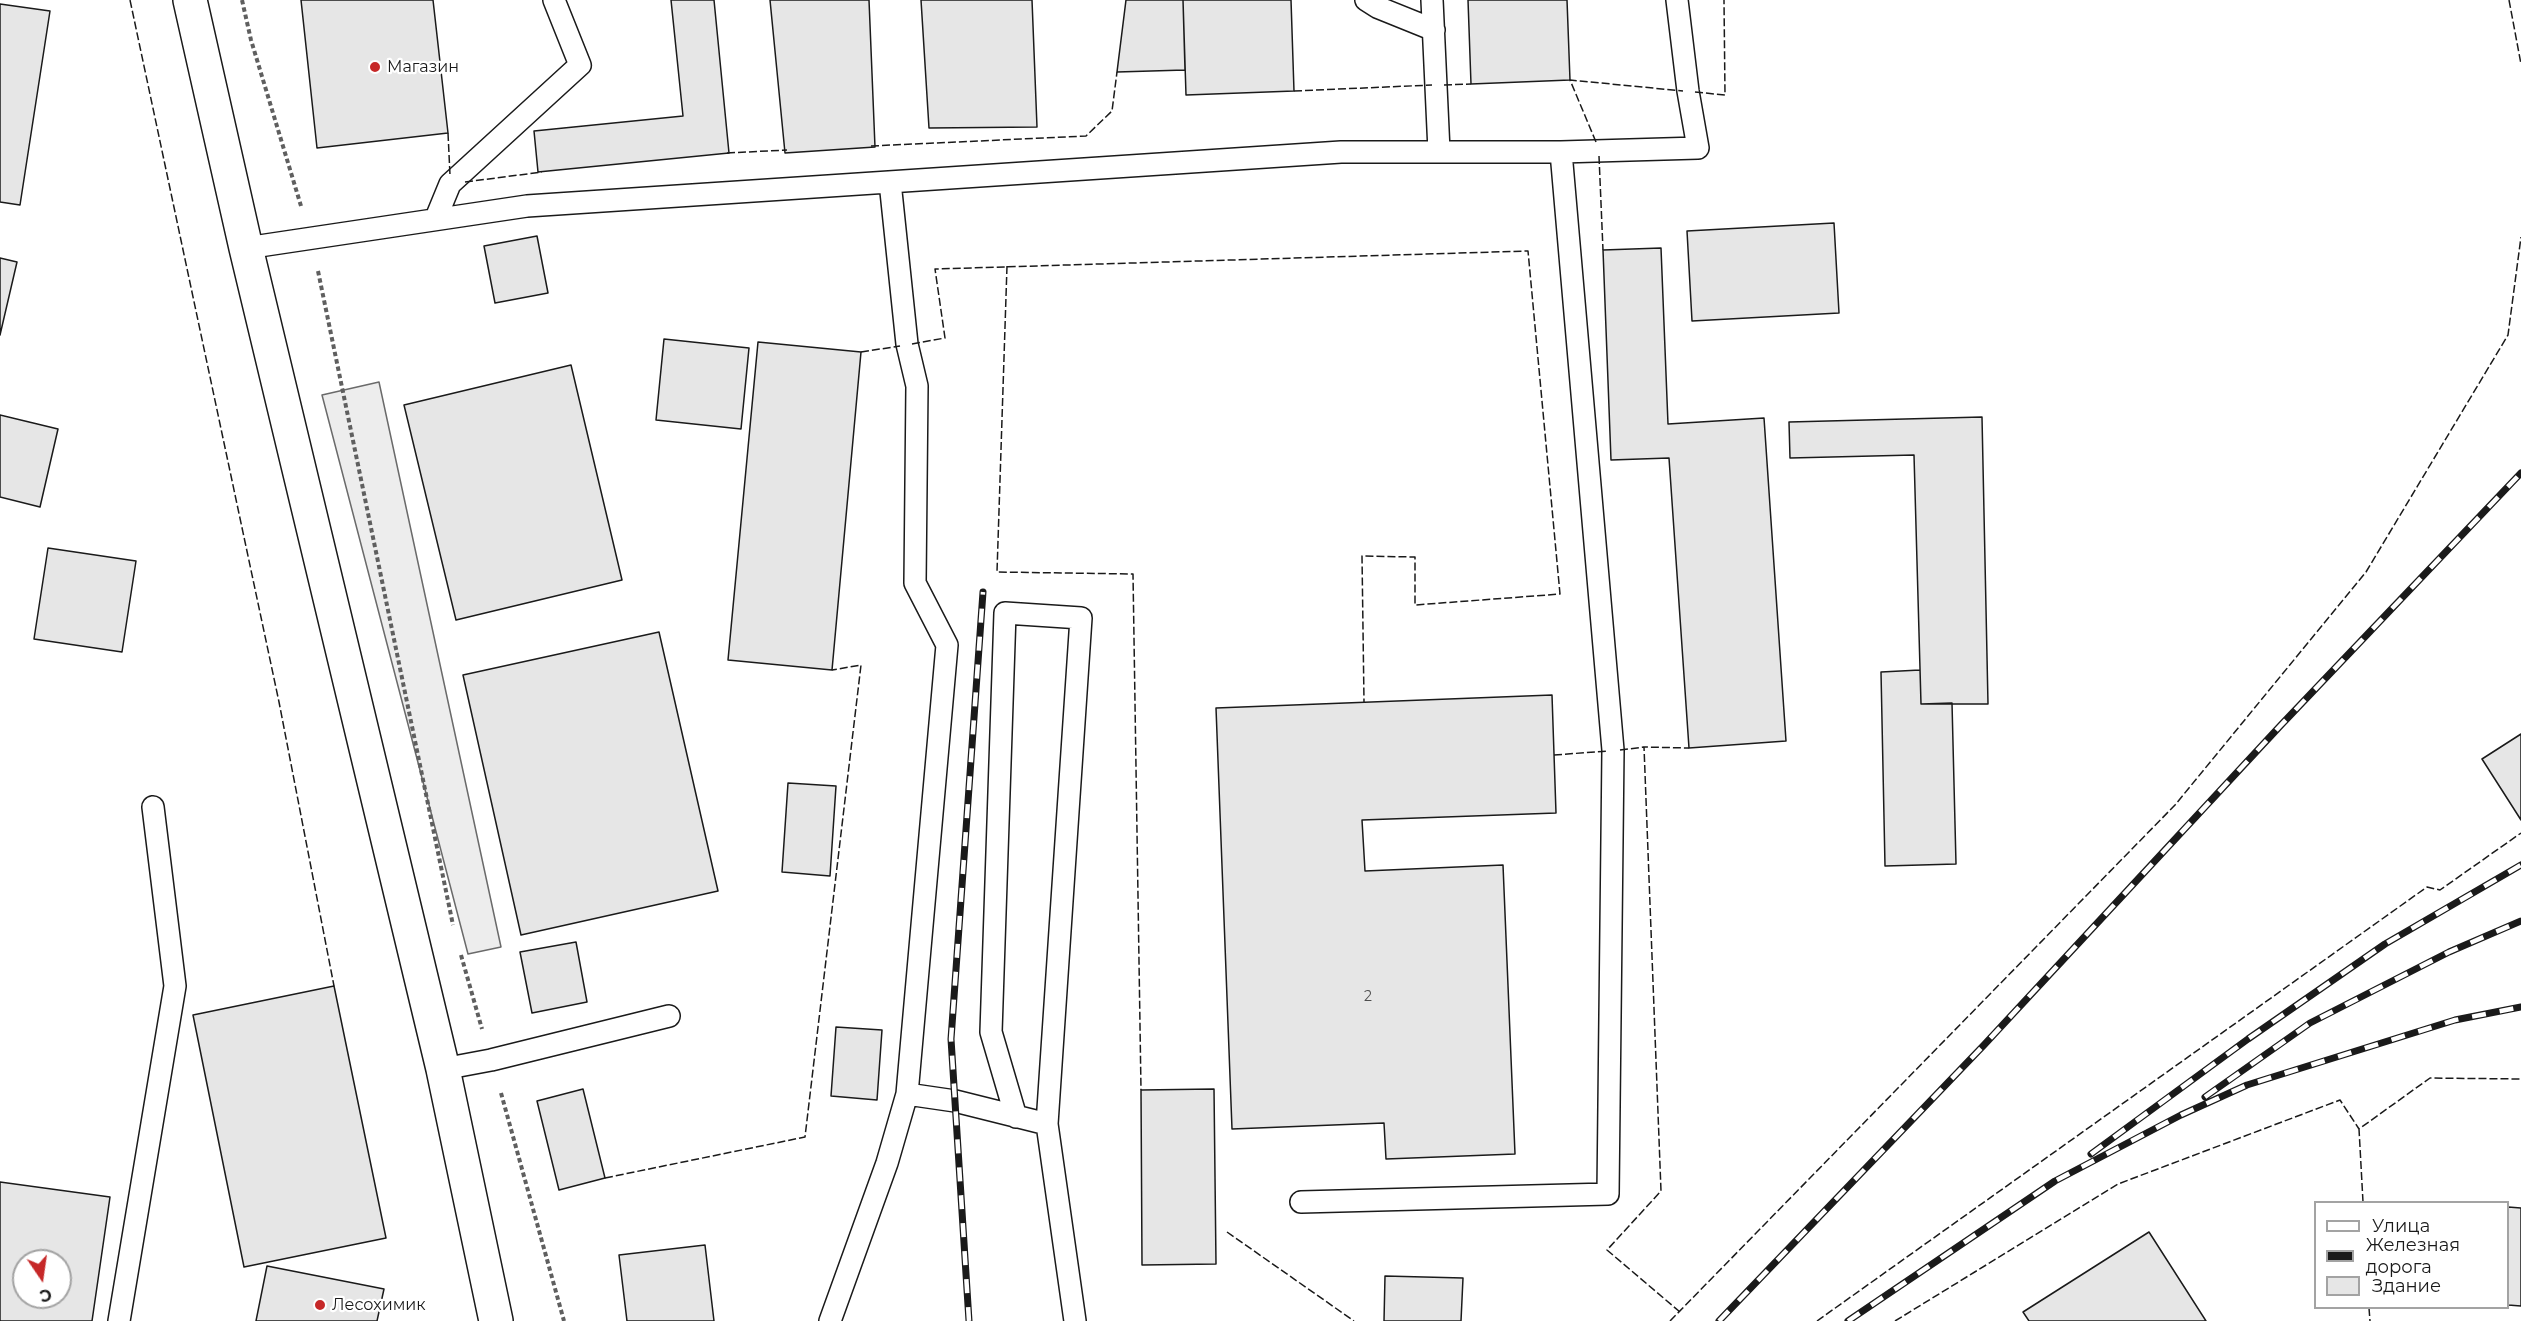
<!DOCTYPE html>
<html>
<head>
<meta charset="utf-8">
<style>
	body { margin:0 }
	#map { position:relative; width:2521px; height:1321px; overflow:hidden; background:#fff; font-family:Montserrat,sans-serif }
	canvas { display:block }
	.legend { position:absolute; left:2314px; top:1201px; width:195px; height:108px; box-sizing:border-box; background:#fff; border:2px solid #a3a3a3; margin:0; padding:8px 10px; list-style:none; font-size:18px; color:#1a1a1a }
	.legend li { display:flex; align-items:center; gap:12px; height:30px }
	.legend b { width:30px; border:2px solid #a3a3a3 }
	.north { position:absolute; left:12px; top:1249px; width:60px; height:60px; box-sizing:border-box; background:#fff; border:2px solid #a3a3a3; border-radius:50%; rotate:167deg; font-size:16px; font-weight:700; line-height:24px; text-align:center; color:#1a1a1a }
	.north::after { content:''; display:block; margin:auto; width:21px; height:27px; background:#c62828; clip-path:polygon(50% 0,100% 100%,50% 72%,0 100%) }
</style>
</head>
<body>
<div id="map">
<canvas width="2521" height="1321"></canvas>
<ul class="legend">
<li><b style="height:8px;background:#fff"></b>Улица</li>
<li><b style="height:8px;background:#1a1a1a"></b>Железная дорога</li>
<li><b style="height:16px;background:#e6e6e6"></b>Здание</li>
</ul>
<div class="north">С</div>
</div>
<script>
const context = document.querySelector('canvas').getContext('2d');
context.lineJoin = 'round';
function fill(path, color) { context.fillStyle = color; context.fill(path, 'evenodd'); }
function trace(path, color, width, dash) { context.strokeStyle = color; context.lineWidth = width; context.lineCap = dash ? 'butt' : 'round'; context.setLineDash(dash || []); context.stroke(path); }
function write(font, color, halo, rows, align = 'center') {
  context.font = font + ' Montserrat,sans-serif'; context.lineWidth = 4.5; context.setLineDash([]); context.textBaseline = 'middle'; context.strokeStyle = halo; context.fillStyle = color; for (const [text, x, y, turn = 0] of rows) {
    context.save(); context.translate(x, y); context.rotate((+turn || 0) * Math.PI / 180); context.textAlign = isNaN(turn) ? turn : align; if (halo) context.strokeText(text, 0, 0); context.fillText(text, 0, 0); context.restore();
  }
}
const built = new Path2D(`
	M 379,382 L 501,947 L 468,954 L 322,395 Z`);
fill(built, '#ededed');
trace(built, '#6a6a6a', 1.5);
const building = new Path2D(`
	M 301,0 L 433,0 L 448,133 L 317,148 Z
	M 671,0 L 714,0 L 729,153 L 538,172 L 534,131 L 683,116 Z
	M 770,0 L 869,0 L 875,147 L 785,153 Z
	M 921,0 L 1032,0 L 1037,127 L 929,128 Z
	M 1126,0 L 1183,0 L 1185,70 L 1117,72 Z
	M 1183,0 L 1291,0 L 1294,91 L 1186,95 Z
	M 1468,0 L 1567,0 L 1570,80 L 1471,84 Z
	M 0,4 L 50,11 L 20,205 L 0,202 Z
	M 1834,223 L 1839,313 L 1692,321 L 1687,231 Z
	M 537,236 L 548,293 L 495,303 L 484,246 Z
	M 1661,248 L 1668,424 L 1764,418 L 1786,741 L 1689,748 L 1669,458 L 1611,460 L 1603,250 Z
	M 0,258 L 17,262 L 0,335 Z
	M 664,339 L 749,348 L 741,429 L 656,420 Z
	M 758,342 L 861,352 L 832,670 L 728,660 Z
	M 571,365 L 622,580 L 456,620 L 404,405 Z
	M 0,415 L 58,429 L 40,507 L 0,497 Z
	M 1982,417 L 1988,704 L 1921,704 L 1914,455 L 1790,458 L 1789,422 Z
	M 48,548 L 136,561 L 122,652 L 34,639 Z
	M 659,632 L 718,891 L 521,935 L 463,675 Z
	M 1920,670 L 1921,704 L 1952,703 L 1956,864 L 1885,866 L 1881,672 Z
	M 1552,695 L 1556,813 L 1362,820 L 1365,871 L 1503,865 L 1515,1154 L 1386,1159 L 1384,1123 L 1232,1129 L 1216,708 Z
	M 2521,734 L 2521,820 L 2482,759 Z
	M 788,783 L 836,786 L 830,876 L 782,872 Z
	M 576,942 L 587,1002 L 532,1013 L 520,952 Z
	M 334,986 L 386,1238 L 244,1267 L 193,1015 Z
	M 836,1027 L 882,1030 L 877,1100 L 831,1096 Z
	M 583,1089 L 605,1178 L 559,1190 L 537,1101 Z
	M 1214,1089 L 1216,1264 L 1142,1265 L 1141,1090 Z
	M 0,1182 L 110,1197 L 92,1321 L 0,1321 ZM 24,1261 L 60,1261 L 60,1297 L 24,1297 Z
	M 2508,1207 L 2521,1208 L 2521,1306 L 2508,1305 Z
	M 2149,1232 L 2206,1321 L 2029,1321 L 2023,1312 Z
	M 705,1245 L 714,1321 L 627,1321 L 619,1255 Z
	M 267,1266 L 384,1289 L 377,1321 L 256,1321 Z
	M 1385,1276 L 1463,1278 L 1461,1321 L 1384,1321 Z`);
fill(building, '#e6e6e6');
trace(building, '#1a1a1a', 1.5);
const service = new Path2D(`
	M 1366,0 L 1377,7 L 1434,30
	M 1432,0 L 1439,151
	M 436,218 L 450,184 L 580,65 L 554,0
	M 246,248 L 527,206 L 1341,152 L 1561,152 L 1698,148 L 1688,91 L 1677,0
	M 443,1069 L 491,1060 L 669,1016
	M 907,1094 L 955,1101 L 1047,1124 L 1075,1321
	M 1016,1117 L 991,1032 L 1005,613 L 1081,618 L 1047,1124
	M 1301,1202 L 1608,1194 L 1613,750 L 1561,152
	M 119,1321 L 175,986 L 153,807
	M 830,1321 L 887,1163 L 907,1094 L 947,645 L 915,583 L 917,386 L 907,344 L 890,182`);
const tertiary = new Path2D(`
	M 190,0 L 246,248 L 443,1069 L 496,1321`);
trace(service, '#1a1a1a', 24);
trace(tertiary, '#1a1a1a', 36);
trace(new Path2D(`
	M 242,0 L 251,40 L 301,206
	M 318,271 L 453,925
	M 461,955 L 482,1029
	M 501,1093 L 564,1321`), '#5f5f5f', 4, [4.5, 3]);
trace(service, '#fff', 21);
trace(tertiary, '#fff', 33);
const rail = new Path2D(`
	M 2205,1097 L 2310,1023 L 2449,952 L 2521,921
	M 2091,1154 L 2248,1039 L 2385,944 L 2521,865
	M 969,1321 L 951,1039 L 983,592
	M 1719,1321 L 1984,1045 L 2281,725 L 2521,473
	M 1848,1321 L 2055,1181 L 2181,1115 L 2247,1085 L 2455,1020 L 2521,1007`);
trace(rail, '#1a1a1a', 7);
trace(rail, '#fff', 4.5, [14]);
trace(new Path2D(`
	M 130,0 L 279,702 L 334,986
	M 2509,0 L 2521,64
	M 1444,85 L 1471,84
	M 1294,91 L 1432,85
	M 1695,92 L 1725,95 L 1724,0
	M 448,133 L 450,175
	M 1596,142 L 1570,80 L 1683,91
	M 871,146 L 1086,136 L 1112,111 L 1117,72
	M 727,153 L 787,150
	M 1599,156 L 1603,250
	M 465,182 L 542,172
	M 1007,266 L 997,572 L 1133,574 L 1141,1090
	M 912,344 L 945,338 L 935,269 L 1528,251 L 1560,594 L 1415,605 L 1415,557 L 1362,556 L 1364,702
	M 861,352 L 900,346
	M 1620,750 L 1644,747
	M 1554,755 L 1608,751
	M 605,1178 L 805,1137 L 861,665 L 832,670
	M 2363,1202 L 2359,1129 L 2430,1078 L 2521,1079
	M 1227,1232 L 1354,1321
	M 2369,1308 L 2370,1321
	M 1680,1312 L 1607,1250 L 1661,1191 L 1644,747 L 1689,748
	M 1670,1321 L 2175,805 L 2366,572 L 2508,335 L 2521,237
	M 1817,1321 L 2427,887 L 2440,890 L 2521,833
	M 1895,1321 L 2118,1184 L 2340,1100 L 2359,1129`), '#1a1a1a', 1.5, [8, 3]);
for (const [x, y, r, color] of [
	[375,67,6,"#c62828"],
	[320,1305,6,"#c62828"]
]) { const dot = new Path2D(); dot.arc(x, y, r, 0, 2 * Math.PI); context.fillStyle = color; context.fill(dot); trace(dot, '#fff', 2); }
write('14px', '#4d4d4d', null, [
	["2",1368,997]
]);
write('16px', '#1a1a1a', '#fff', [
	["Магазин",387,67],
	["Лесохимик",332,1305]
], 'left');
</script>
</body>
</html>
